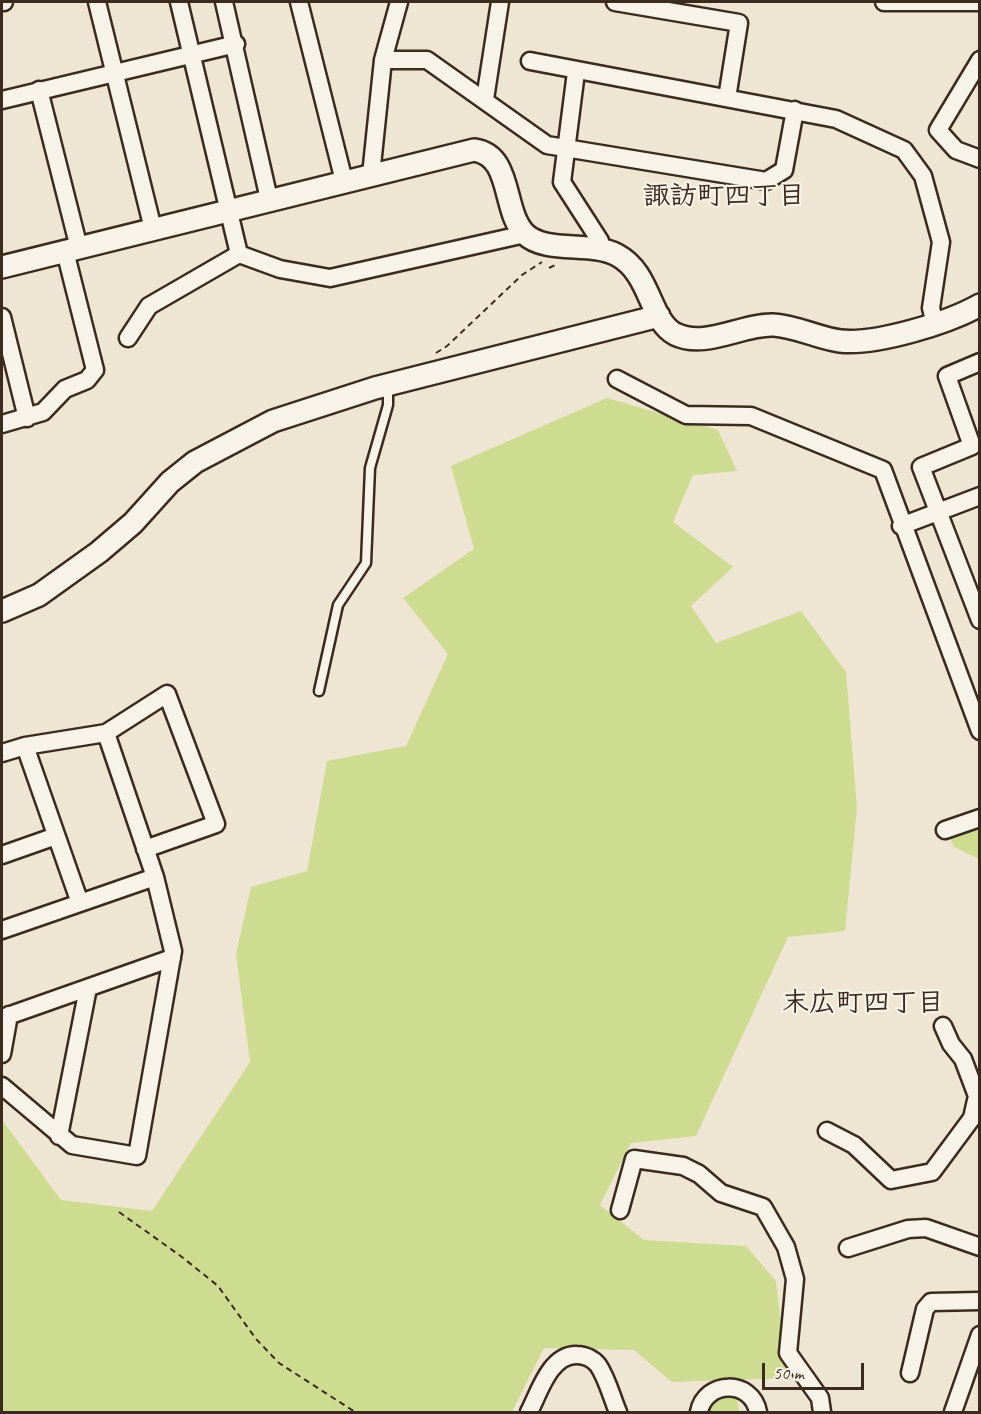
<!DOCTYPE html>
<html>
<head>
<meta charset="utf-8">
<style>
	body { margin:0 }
	#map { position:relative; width:981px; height:1414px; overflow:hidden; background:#eee6d3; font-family:Caveat,sans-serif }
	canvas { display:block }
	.frame { position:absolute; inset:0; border:3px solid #3b2a1e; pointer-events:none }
	.scale { position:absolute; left:762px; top:1363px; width:102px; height:27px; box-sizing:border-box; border:3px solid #3b2a1e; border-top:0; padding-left:8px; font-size:18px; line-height:21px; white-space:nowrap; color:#3b2a1e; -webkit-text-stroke:4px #f7f3e8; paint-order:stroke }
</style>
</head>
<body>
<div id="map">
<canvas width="981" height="1414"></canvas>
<div class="frame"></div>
<div class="scale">50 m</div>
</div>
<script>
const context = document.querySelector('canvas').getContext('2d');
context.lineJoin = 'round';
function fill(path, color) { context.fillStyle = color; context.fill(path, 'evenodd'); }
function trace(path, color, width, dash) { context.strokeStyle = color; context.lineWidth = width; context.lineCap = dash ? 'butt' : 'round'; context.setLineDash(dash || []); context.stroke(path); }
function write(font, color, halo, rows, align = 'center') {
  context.font = font + ' Caveat,"Klee One",sans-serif'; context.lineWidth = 4.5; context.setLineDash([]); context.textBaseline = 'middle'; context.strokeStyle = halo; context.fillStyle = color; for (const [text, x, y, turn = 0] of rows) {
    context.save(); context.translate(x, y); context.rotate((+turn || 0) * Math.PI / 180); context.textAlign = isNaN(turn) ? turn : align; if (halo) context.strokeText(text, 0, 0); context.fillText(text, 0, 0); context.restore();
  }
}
fill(new Path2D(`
	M 607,398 L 718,430 L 737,471 L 693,475 L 673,522 L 733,567 L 691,606 L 716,643 L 801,611 L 846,672 L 857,808 L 845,931 L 788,937 L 696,1136 L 631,1143 L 600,1205 L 644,1240 L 746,1246 L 776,1281 L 787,1378 L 672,1382 L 634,1350 L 544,1348 L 512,1412 L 2,1412 L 2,1120 L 61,1200 L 152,1211 L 250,1062 L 236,954 L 251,887 L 307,871 L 327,761 L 406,746 L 448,654 L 403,598 L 474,549 L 451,466 Z
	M 979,824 L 979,859 L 954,847 L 949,835 Z
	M 725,1397 L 737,1398 L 739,1412 L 709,1412 L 715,1402 Z`), '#cddc90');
const service = new Path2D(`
	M 319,691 L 338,605 L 366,563 L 370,468 L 388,405 L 388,385`);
const minor = new Path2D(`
	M 2,2 L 4,2
	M 97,2 L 153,229
	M 224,2 L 269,199
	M 299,2 L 344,181
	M 615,2 L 739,23 L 727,98
	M 884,2 L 980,2
	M 383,60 L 427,60 L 547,145 L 766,181 L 784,170 L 795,110
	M 980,60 L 938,130 L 956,150 L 980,159
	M 530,61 L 836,119 L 904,150 L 923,176 L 941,242 L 931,308 L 935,324
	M 576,72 L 562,182 L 600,241 L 599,248
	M 39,90 L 79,248
	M 485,99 L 500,2
	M 2,100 L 236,44
	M 371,175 L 383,60 L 399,2
	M 239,254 L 280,269 L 330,278 L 525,234
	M 2,317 L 27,418
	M 128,338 L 149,306 L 239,254 L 179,2
	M 980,362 L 947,376 L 972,446 L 921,467 L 980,620
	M 617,379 L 686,415 L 751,416 L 883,470 L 980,731
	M 2,424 L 43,412 L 65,389 L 87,380 L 95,370 L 65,251
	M 901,526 L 980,496
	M 106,733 L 167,694 L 216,824 L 145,849
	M 25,746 L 80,903
	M 2,753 L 25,746 L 106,733 L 155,877 L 2,930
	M 945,830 L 980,818
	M 2,855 L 56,836
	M 2,1018 L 172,958
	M 2,1054 L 9,1015
	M 2,1086 L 72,1145 L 137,1156 L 173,951 L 155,877
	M 827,1131 L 854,1145 L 891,1180 L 932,1172 L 972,1118 L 977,1096 L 963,1059 L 951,1044 L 943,1026
	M 59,1136 L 88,988
	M 620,1210 L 634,1159 L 683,1166 L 699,1174 L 721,1193 L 763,1207 L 786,1247 L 795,1279 L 788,1353 L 820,1398 L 822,1412
	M 848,1248 L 908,1229 L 926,1228 L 980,1247
	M 910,1373 L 925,1309 L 931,1302 L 980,1301
	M 529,1412 C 539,1393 550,1354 577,1355 C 585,1355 593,1359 598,1365 C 607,1378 612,1398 618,1412
	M 699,1412 C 705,1380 752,1379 758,1412
	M 953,1412 L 980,1335`);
const tertiary = new Path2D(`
	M 2,267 L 474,150 C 513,155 502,212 525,234 C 546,254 590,241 617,255 C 651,273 649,320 675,334 C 705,349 742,324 773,325 C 796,326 817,338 840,341 C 876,345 948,323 980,305
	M 2,611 L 39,595 L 99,552 L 133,523 L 170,482 L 195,462 L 273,421 L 375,388 L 659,316`);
trace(service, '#3b2a1e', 13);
trace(minor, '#3b2a1e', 21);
trace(tertiary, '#3b2a1e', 26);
trace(new Path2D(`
	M 549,268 L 557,264
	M 436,353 L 447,346 L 522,275 L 542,262
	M 119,1212 L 182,1257 L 218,1286 L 256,1339 L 279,1363 L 355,1412`), '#3b2a1e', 2, [6, 4.5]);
trace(service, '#f7f3e8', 8);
trace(minor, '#f7f3e8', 16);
trace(tertiary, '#f7f3e8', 21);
write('bold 27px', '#3b2a1e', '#f7f3e8', [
	["諏訪町四丁目",724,197],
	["末広町四丁目",863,1004]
]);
</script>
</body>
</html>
